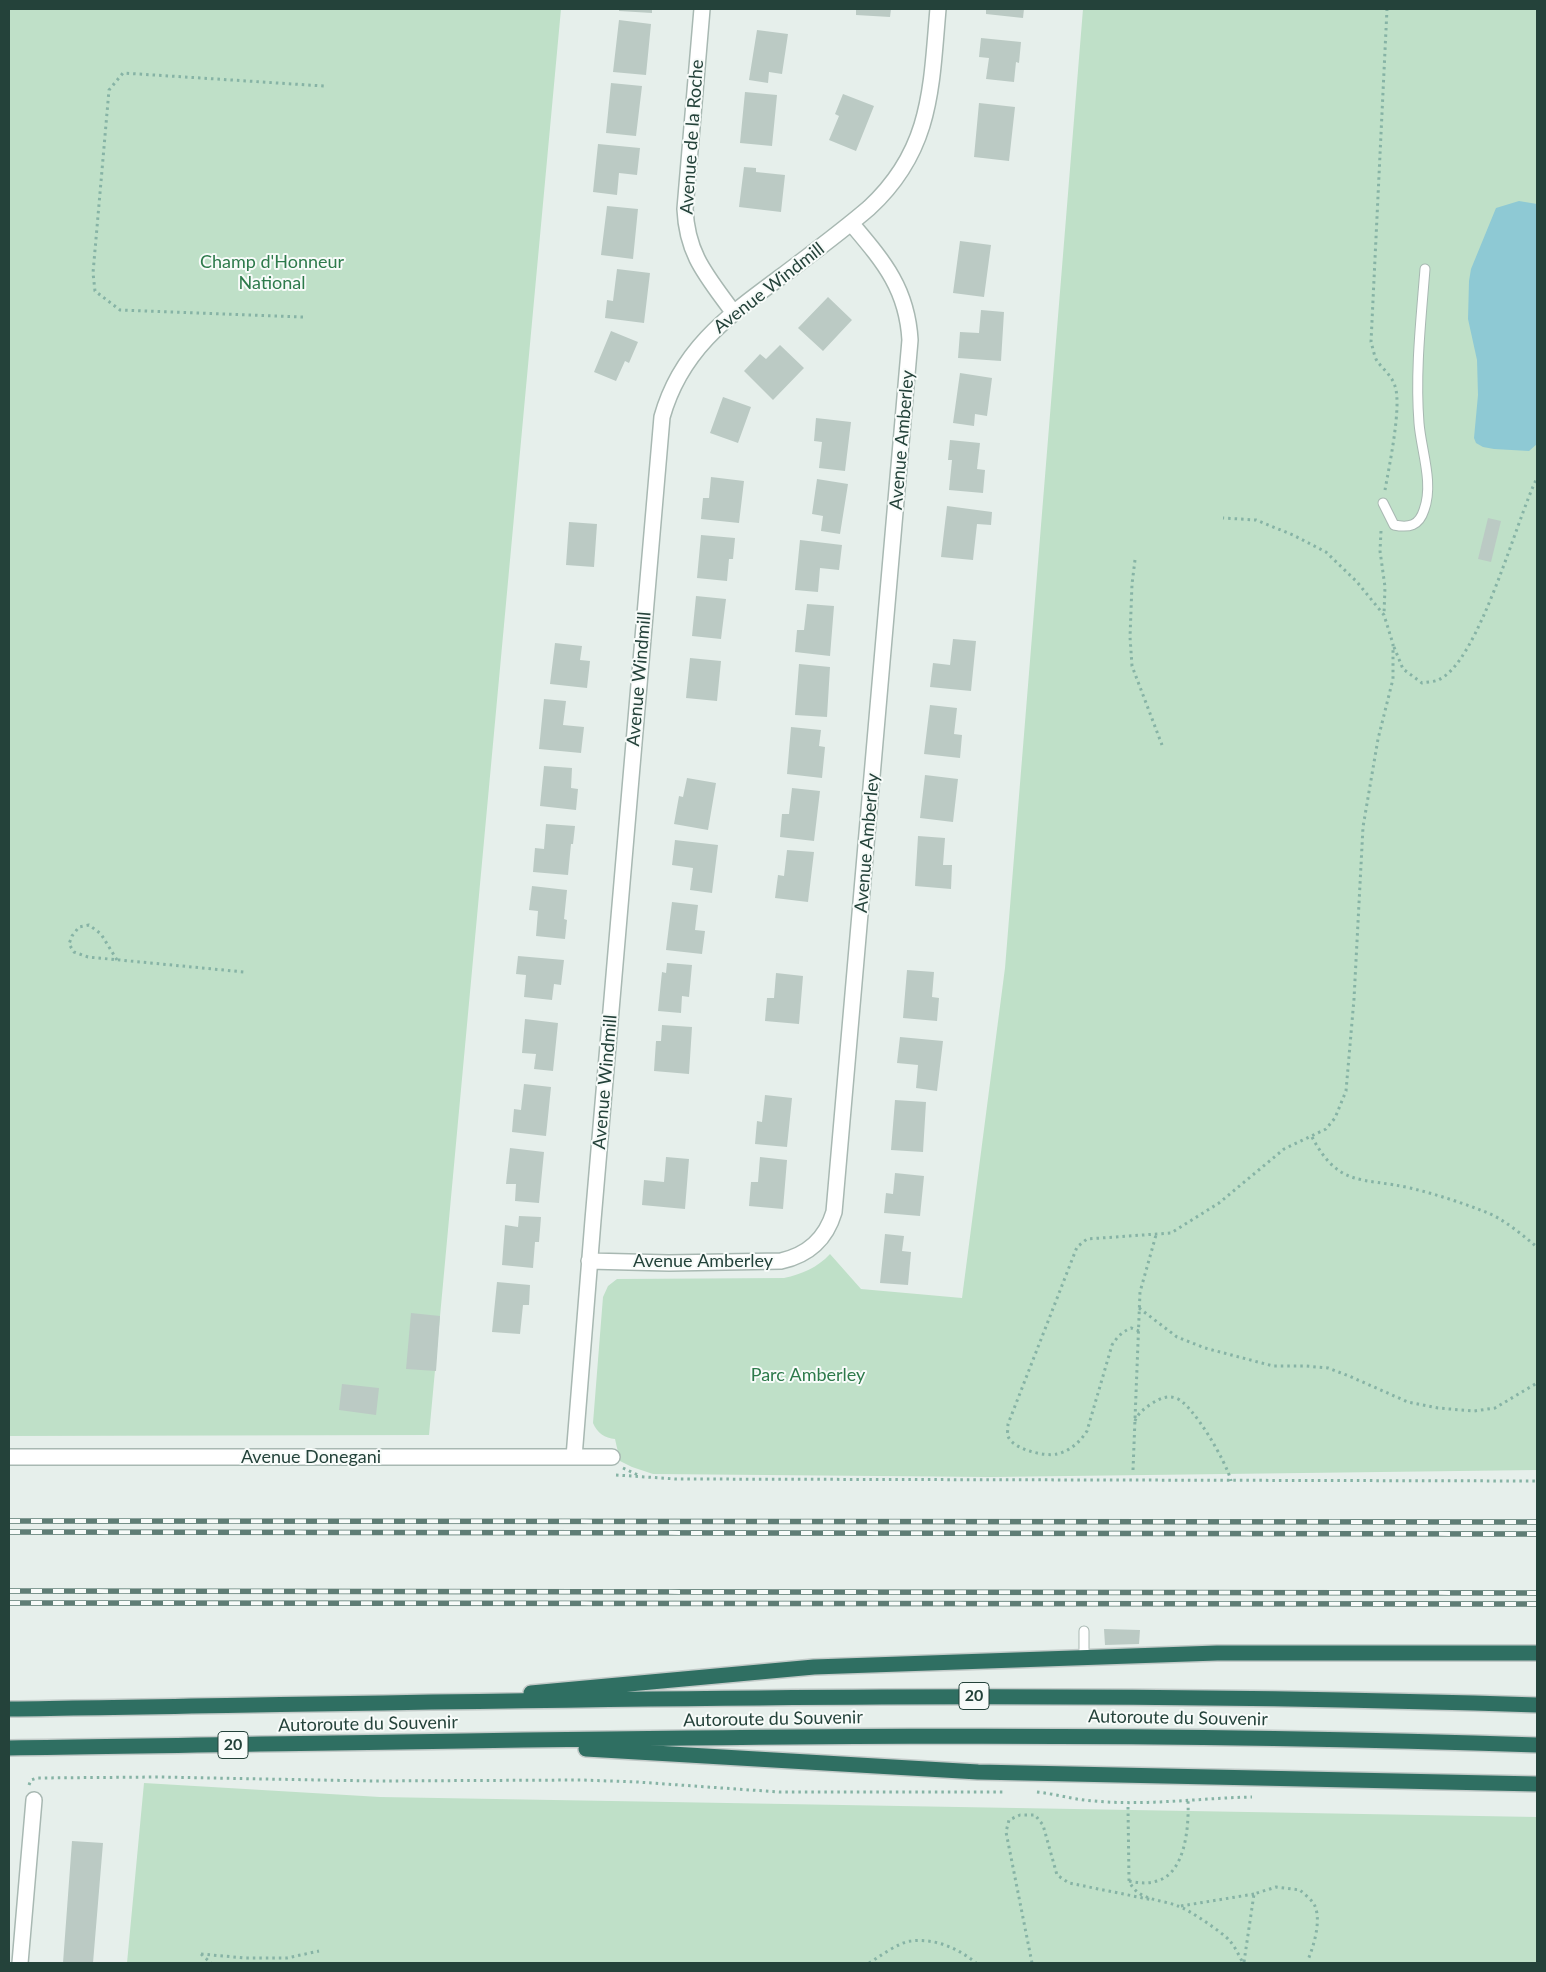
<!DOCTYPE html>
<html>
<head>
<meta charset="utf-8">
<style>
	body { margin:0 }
	#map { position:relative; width:1546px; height:1972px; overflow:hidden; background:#e6efeb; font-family:Lato,sans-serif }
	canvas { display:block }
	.frame { position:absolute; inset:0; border:10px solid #24423a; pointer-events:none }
</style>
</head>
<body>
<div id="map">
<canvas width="1546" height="1972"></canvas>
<div class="frame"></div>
</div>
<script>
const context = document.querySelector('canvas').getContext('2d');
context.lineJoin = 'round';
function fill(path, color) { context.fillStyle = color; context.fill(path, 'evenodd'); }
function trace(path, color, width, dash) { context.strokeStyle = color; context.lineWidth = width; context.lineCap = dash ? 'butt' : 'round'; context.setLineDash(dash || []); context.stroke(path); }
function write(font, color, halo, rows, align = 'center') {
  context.font = font + ' Lato,sans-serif'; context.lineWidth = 4; context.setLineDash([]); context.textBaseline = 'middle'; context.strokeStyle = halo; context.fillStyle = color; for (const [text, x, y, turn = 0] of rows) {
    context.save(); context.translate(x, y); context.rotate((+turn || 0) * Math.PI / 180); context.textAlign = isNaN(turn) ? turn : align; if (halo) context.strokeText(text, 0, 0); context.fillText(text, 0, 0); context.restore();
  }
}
fill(new Path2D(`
	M 9,9 L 561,9 L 429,1435 L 9,1436 Z
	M 1083,9 L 1537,9 L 1537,1470 L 991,1477 L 653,1474 L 632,1467 L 620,1461 L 615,1439 C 605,1438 597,1433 593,1423 L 603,1297 L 608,1286 L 617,1279 L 784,1278 C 802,1274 817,1268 830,1254 L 861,1289 L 962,1298 L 1005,968 Z
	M 144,1783 L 380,1797 L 1537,1817 L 1537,1963 L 127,1963 Z`), '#bfe0c8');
fill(new Path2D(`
	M 1519,201 L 1537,204 L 1537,444 L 1529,451 L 1494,449 L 1483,447 L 1476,443 L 1474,438 L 1478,395 L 1477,360 L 1468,319 L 1469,281 L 1471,269 L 1496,208 Z`), '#8ec9d4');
fill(new Path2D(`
	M 619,9 L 652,9 L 652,13 L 619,11 Z
	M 856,9 L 891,9 L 890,17 L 856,15 Z
	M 986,9 L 1024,9 L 1023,18 L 986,14 Z
	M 619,20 L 651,24 L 646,75 L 613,72 Z
	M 757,30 L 788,34 L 782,74 L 769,72 L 768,83 L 749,80 Z
	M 981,38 L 1021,42 L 1019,63 L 1016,62 L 1014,82 L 986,79 L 989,58 L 979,57 Z
	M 611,83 L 642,86 L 636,136 L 606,133 Z
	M 745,92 L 777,95 L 772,146 L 740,143 Z
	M 843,94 L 874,106 L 856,151 L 829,140 L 839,116 L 835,114 Z
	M 979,103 L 1015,107 L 1009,161 L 974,157 Z
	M 598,144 L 640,148 L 637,175 L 619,173 L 617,195 L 593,192 Z
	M 744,167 L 756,168 L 756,172 L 785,175 L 781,212 L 739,207 Z
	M 607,206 L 638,209 L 633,259 L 601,255 Z
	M 960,241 L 991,245 L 984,297 L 953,293 Z
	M 617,269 L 650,273 L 644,323 L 605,318 L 607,300 L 613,301 Z
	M 828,297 L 852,320 L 823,351 L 798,328 Z
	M 981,310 L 1004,312 L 1001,361 L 958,358 L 960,332 L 979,333 Z
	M 611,331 L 638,342 L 629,363 L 625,361 L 616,381 L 594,372 Z
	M 780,345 L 804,368 L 773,400 L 744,371 L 760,354 L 766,359 Z
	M 960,373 L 992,378 L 987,416 L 975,414 L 974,426 L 953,423 Z
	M 723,397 L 751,407 L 738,443 L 710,433 Z
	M 816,418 L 851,422 L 845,471 L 819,468 L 822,442 L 814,441 Z
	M 950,440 L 980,443 L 977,469 L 985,470 L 983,493 L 949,490 L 952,460 L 948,460 Z
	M 711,477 L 744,481 L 739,523 L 701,519 L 703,498 L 709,498 Z
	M 817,479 L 848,484 L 840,534 L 821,531 L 823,516 L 812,514 Z
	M 947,506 L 992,512 L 991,525 L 977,524 L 973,560 L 941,557 Z
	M 1488,518 L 1501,521 L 1491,562 L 1478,559 Z
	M 569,522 L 597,524 L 594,567 L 566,565 Z
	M 701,535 L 735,538 L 733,559 L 729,559 L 727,581 L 697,578 Z
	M 800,540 L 842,545 L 839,570 L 820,568 L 818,592 L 795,590 Z
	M 696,596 L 726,599 L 721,639 L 692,636 Z
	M 807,604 L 834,606 L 830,656 L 795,652 L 797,630 L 804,630 Z
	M 953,639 L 976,641 L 971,691 L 930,687 L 933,663 L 950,665 Z
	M 555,643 L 582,646 L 580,660 L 590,661 L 587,688 L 550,684 Z
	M 690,658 L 721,661 L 717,701 L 686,698 Z
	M 799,664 L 830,667 L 827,717 L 795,715 Z
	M 544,699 L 566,701 L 563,725 L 584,727 L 581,753 L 539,749 Z
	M 930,705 L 957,708 L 954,734 L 962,735 L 960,758 L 924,754 Z
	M 791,727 L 821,730 L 819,746 L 825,747 L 822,778 L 787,774 Z
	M 544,766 L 572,768 L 571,788 L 578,789 L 576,810 L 540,806 Z
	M 925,775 L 958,779 L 953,822 L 920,818 Z
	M 687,778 L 716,783 L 708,830 L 674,824 L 679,796 L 683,797 Z
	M 792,788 L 820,791 L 814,841 L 780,837 L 782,814 L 789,814 Z
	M 546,824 L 575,826 L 573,844 L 571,844 L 568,875 L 533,872 L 535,848 L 544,849 Z
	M 918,836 L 945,838 L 943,865 L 952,865 L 951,889 L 915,886 Z
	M 675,840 L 718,845 L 712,893 L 690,890 L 693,868 L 672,865 Z
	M 787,850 L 814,852 L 808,902 L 775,898 L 778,875 L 784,876 Z
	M 532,886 L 567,890 L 564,919 L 567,920 L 565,939 L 536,936 L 538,911 L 529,910 Z
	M 672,902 L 698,905 L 695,930 L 705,931 L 702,954 L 666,950 Z
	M 518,956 L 564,960 L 561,985 L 554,984 L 552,1000 L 524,997 L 526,975 L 516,974 Z
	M 667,963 L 692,965 L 689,997 L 682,996 L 681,1013 L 658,1011 L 662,972 L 666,973 Z
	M 907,970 L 934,972 L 932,997 L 939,998 L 937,1021 L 903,1018 Z
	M 776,973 L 803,976 L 799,1024 L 765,1021 L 767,998 L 774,998 Z
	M 525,1019 L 558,1023 L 553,1071 L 534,1069 L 536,1054 L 522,1053 Z
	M 662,1025 L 692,1027 L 689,1074 L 654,1071 L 656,1041 L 661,1041 Z
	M 900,1037 L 943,1041 L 937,1091 L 916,1088 L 918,1065 L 897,1063 Z
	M 524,1084 L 551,1087 L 546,1136 L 512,1132 L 514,1109 L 521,1110 Z
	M 765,1095 L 792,1098 L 787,1147 L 755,1144 L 757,1121 L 762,1122 Z
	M 895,1100 L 926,1102 L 923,1152 L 891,1150 Z
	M 510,1148 L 544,1152 L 539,1203 L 515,1201 L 516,1184 L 506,1184 Z
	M 666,1157 L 689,1159 L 685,1209 L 642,1205 L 644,1180 L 664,1182 Z
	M 760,1157 L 787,1160 L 783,1209 L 749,1206 L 751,1182 L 758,1182 Z
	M 895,1173 L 924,1176 L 920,1216 L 884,1213 L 886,1193 L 893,1194 Z
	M 519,1216 L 541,1217 L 539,1242 L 535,1242 L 533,1268 L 502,1265 L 505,1225 L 518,1227 Z
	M 885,1234 L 904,1236 L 902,1251 L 911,1252 L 908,1285 L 880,1283 Z
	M 497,1282 L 530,1285 L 529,1305 L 523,1305 L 520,1334 L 492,1332 Z
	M 411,1313 L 440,1316 L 436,1371 L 406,1369 Z
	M 342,1384 L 379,1388 L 376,1415 L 339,1410 Z
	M 1104,1629 L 1140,1630 L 1139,1644 L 1105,1645 Z
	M 72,1841 L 103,1843 L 93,1963 L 63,1963 Z`), '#bbcac4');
const lane = new Path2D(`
	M 1383,503 L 1394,525 C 1409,528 1419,526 1424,510 C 1434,483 1421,450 1419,423 C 1415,372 1421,320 1425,269
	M 1084,1658 L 1084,1631`);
const street = new Path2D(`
	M 702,9 L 685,209 C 687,255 707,276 733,312
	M 589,1261 L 669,1263 L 781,1261 C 808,1255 826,1239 834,1212 L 910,340 C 907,288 883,261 851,223
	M 9,1457 L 612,1457
	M 574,1457 L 593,1220 L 662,417 C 681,349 728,316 782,276 C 811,254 841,232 869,208 C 932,150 931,88 938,9
	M 20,1963 L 34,1800`);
const highway = new Path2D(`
	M 531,1693 L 814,1667 L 1217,1653 L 1537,1653
	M 9,1709 C 518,1701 1028,1688 1537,1705
	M 9,1748 C 518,1741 1028,1727 1537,1745
	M 586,1749 L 978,1772 L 1537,1784`);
trace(lane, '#a8b8b2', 11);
trace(street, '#a8b8b2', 18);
trace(highway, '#c2cac8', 18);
trace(new Path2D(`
	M 303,317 L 120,310 L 95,291 L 93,273 L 109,90 L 123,73 L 324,86
	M 1385,490 C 1389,467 1402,406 1395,386 C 1392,376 1383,369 1377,361 C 1374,356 1373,348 1371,342 L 1387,9
	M 1381,531 L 1380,551 L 1385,587 L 1384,614
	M 1135,560 L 1132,584 L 1130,637 L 1132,666 L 1162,745
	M 1394,647 L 1403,669 L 1422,683 C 1427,682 1433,682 1438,680 C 1479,663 1516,520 1537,478
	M 117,960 L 101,934 L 89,925 L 79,927 L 72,936 L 69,944 L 74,952 L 88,957 L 244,972
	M 1312,1137 C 1339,1188 1362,1177 1410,1188 C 1435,1194 1460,1202 1483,1211 C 1503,1218 1521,1234 1537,1247
	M 1139,1308 L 1177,1337 L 1205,1348 L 1273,1366 L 1306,1366 L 1328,1368 L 1349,1376 L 1408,1402 L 1438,1408 L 1474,1411 L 1495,1408 L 1537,1383
	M 1139,1331 L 1131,1328 C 1122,1332 1117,1337 1112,1345 L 1087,1431 C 1080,1442 1070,1451 1057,1454 C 1045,1457 1012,1449 1008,1436 C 1007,1433 1008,1428 1008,1424 L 1077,1247 L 1087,1239 L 1171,1233 L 1219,1203 L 1284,1149 L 1326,1129 L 1335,1118 L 1346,1091 L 1354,999 L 1363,827 L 1378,739 L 1393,679 L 1393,644 L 1384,615 L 1357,582 L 1326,552 L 1293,535 L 1256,520 L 1223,518
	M 1135,1421 C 1138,1413 1144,1409 1151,1404 C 1159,1399 1166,1395 1176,1398 C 1193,1404 1227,1463 1231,1481
	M 623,1468 L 638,1475
	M 1133,1470 L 1140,1292 L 1156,1235
	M 616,1475 L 676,1479 L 1537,1481
	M 29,1785 L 31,1780 L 37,1778 L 158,1777 L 373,1781 L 582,1780 L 637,1782 L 779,1792 L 1005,1792
	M 1037,1792 C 1056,1794 1075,1800 1094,1801 C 1147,1806 1199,1798 1252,1797
	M 1128,1807 L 1129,1881 C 1138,1901 1160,1899 1178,1906 C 1188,1909 1223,1933 1229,1940 C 1235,1946 1239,1956 1243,1963
	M 1129,1881 C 1139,1883 1148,1884 1157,1881 C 1186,1873 1189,1825 1188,1801
	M 1181,1906 L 1254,1894
	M 201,1954 L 245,1958 L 287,1958 L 319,1951
	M 201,1954 L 211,1963
	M 1244,1962 L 1254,1894 L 1276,1887 L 1300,1890 C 1304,1894 1311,1899 1314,1904 C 1322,1919 1314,1945 1308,1960
	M 869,1963 C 879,1957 899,1942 911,1941 C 934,1938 958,1948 976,1963
	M 1032,1963 L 1006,1832 L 1009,1820 L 1020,1815 L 1035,1815 L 1043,1825 L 1057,1875 L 1069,1883 L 1153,1900`), '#86b3a5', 3, [2.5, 4]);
trace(lane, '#fff', 9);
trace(street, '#fff', 15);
trace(highway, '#2f6f62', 15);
const rail = new Path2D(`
	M 9,1521 L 1537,1522
	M 9,1532 L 1537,1534
	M 9,1591 L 1537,1593
	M 9,1603 L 1537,1604`);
trace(rail, '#5f7d75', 5.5);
trace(rail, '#f7fbf9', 4, [11]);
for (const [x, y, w] of [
	[974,1696,30],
	[233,1745,30]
]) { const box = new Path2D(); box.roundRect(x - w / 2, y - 13.5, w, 27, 4); context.fillStyle = '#f7fbf9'; context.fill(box); trace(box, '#24423a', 1); }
write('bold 16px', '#24423a', null, [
	["20",974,1696],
	["20",233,1745]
]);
write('18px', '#24423a', '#f7fbf9', [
	["Avenue de la Roche",692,137,-86],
	["Avenue Windmill",769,288,-38],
	["Avenue Amberley",902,440,-85],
	["Avenue Windmill",639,679,-85],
	["Avenue Amberley",867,843,-85],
	["Avenue Windmill",605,1082,-85],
	["Avenue Amberley",703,1261],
	["Avenue Donegani",311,1457],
	["Autoroute du Souvenir",1178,1718,1],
	["Autoroute du Souvenir",773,1719,-1],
	["Autoroute du Souvenir",368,1724,-1]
]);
write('18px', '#2d7a4b', '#f7fbf9', [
	["Champ d'Honneur",272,262],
	["National",272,283],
	["Parc Amberley",808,1375]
]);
</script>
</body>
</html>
